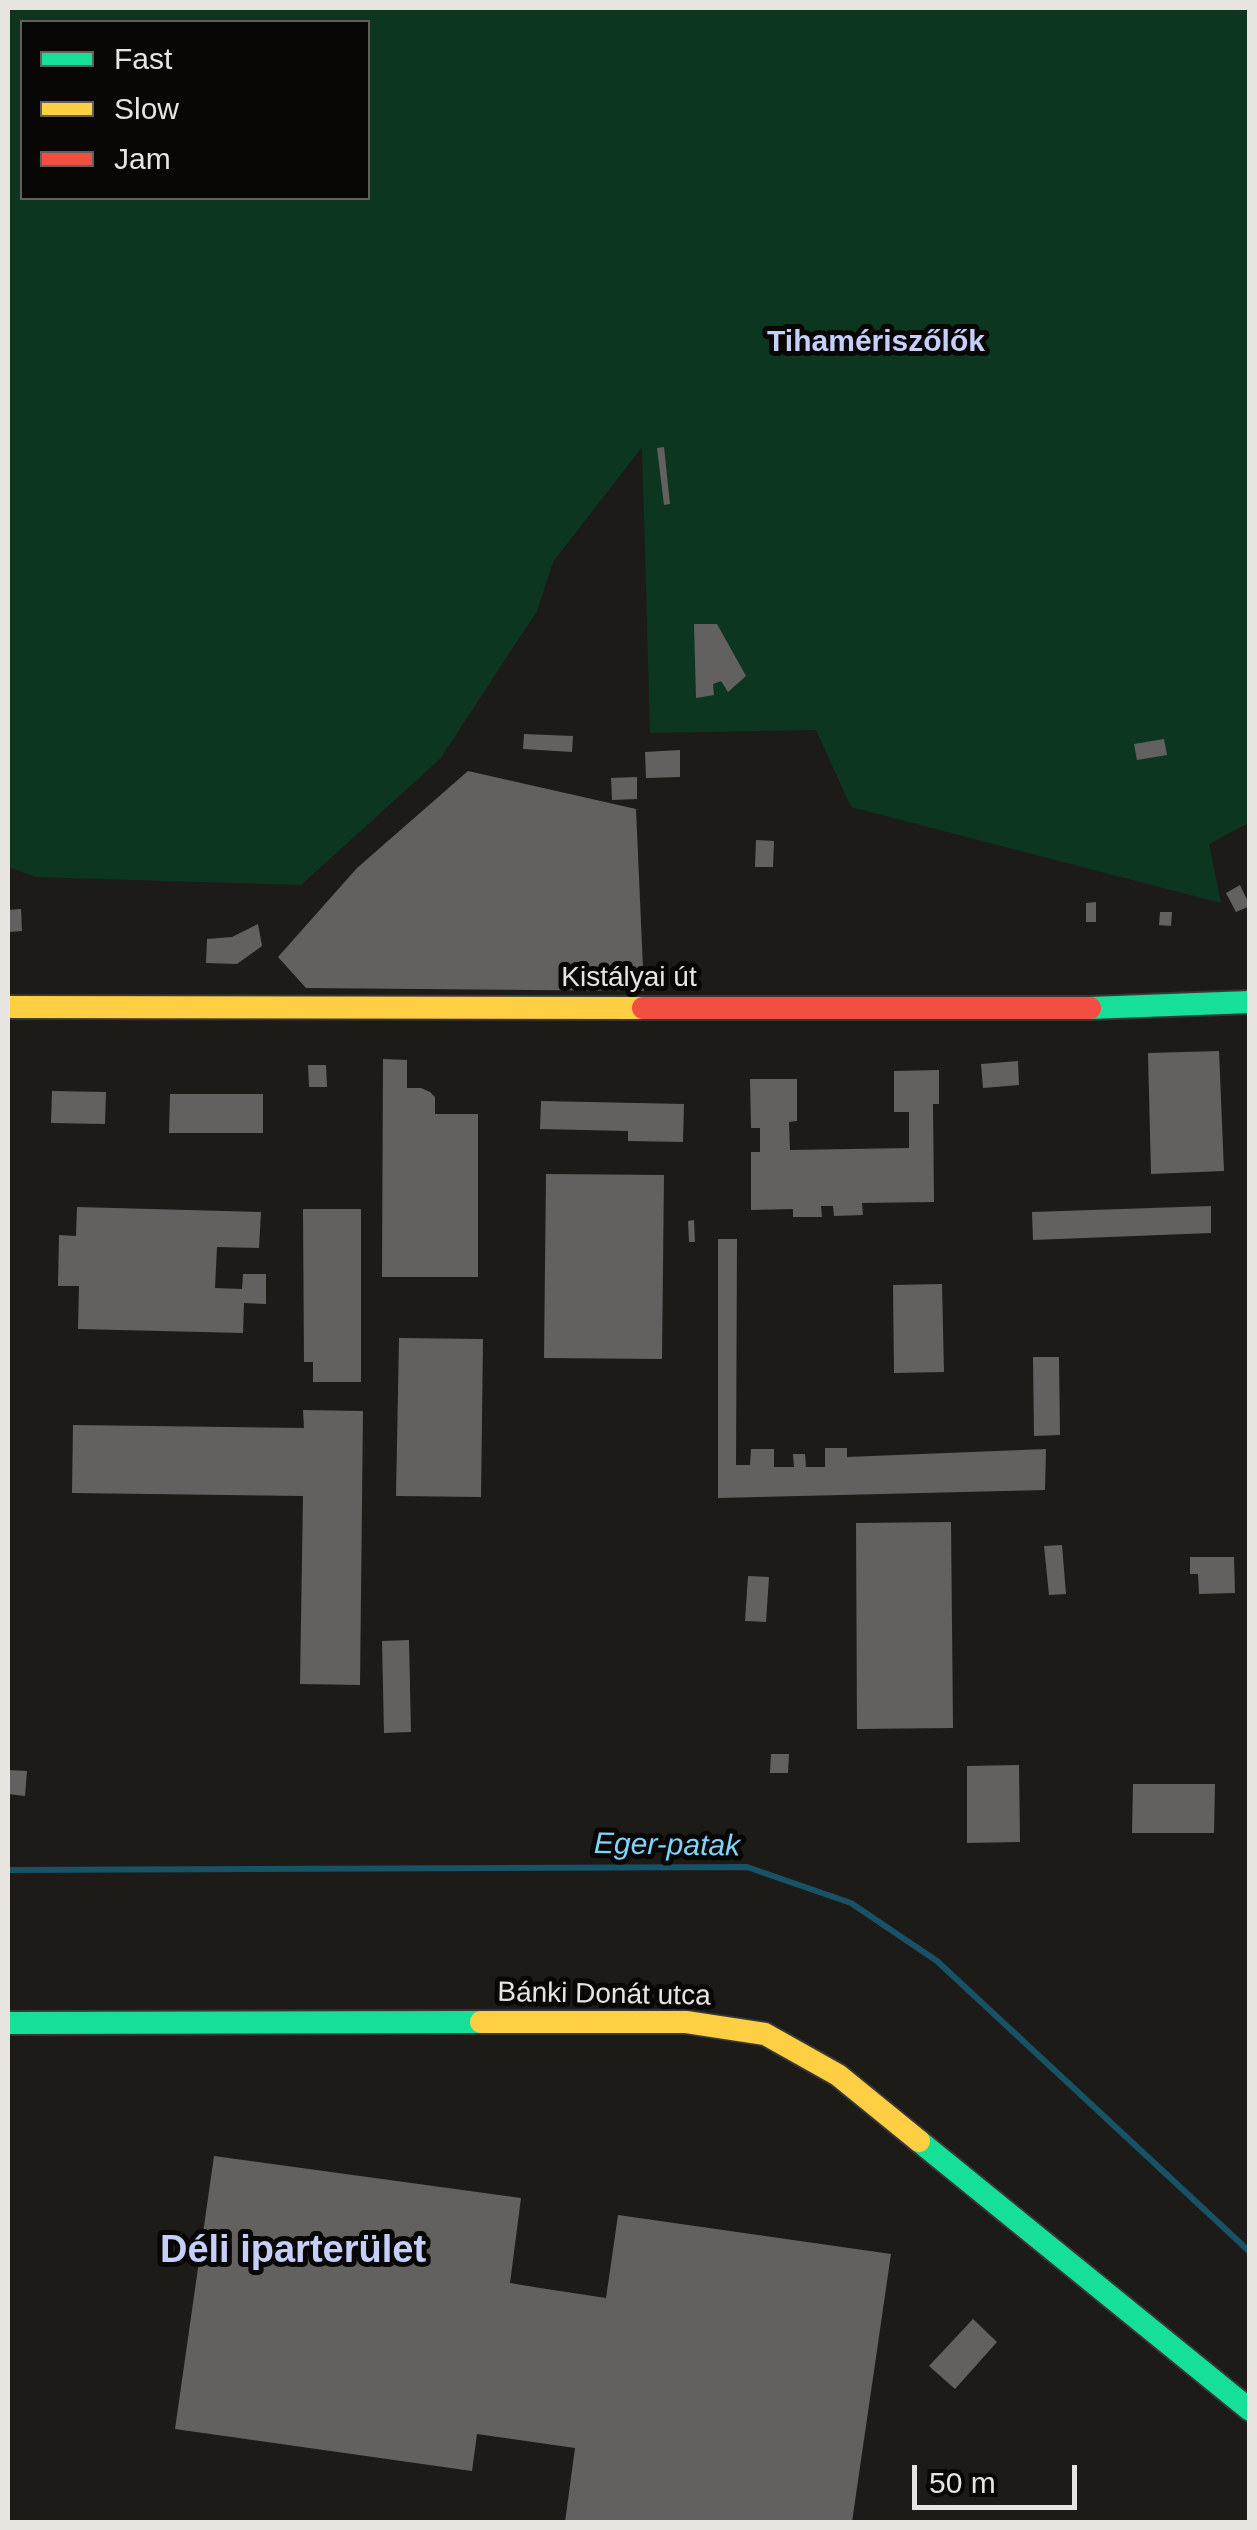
<!DOCTYPE html>
<html>
<head>
<meta charset="utf-8">
<style>
	body { margin:0 }
	#map { position:relative; width:1257px; height:2530px; overflow:hidden; background:#1d1b18; font-family:Helvetica,sans-serif }
	canvas { display:block }
	.frame { position:absolute; inset:0; border:10px solid #e8e5e1; pointer-events:none }
	.legend { position:absolute; left:20px; top:20px; width:350px; height:180px; box-sizing:border-box; background:#080705; border:2px solid #62605d; margin:0; padding:12px 18px; list-style:none; font-size:30px; color:#e8e5e1 }
	.legend li { display:flex; align-items:center; gap:20px; height:50px }
	.legend b { width:50px; border:2px solid #62605d }
	.scale { position:absolute; left:912px; top:2465px; width:165px; height:45px; box-sizing:border-box; border:5px solid #e8e5e1; border-top:0; padding-left:12px; font-size:30px; line-height:35px; white-space:nowrap; color:#e8e5e1; -webkit-text-stroke:8px #080705; paint-order:stroke }
</style>
</head>
<body>
<div id="map">
<canvas width="1257" height="2530"></canvas>
<div class="frame"></div>
<ul class="legend">
<li><b style="height:12px;background:#16e098"></b>Fast</li>
<li><b style="height:12px;background:#ffcf43"></b>Slow</li>
<li><b style="height:12px;background:#f24e42"></b>Jam</li>
</ul>
<div class="scale">50 m</div>
</div>
<script>
const context = document.querySelector('canvas').getContext('2d');
context.lineJoin = 'round';
function fill(path, color) { context.fillStyle = color; context.fill(path, 'evenodd'); }
function trace(path, color, width, dash) { context.strokeStyle = color; context.lineWidth = width; context.lineCap = dash ? 'butt' : 'round'; context.setLineDash(dash || []); context.stroke(path); }
function write(font, color, halo, rows, align = 'center') {
  context.font = font + ' Helvetica,sans-serif'; context.lineWidth = 10; context.setLineDash([]); context.textBaseline = 'middle'; context.strokeStyle = halo; context.fillStyle = color; for (const [text, x, y, turn = 0] of rows) {
    context.save(); context.translate(x, y); context.rotate((+turn || 0) * Math.PI / 180); context.textAlign = isNaN(turn) ? turn : align; if (halo) context.strokeText(text, 0, 0); context.fillText(text, 0, 0); context.restore();
  }
}
fill(new Path2D(`
	M 8,8 L 1249,8 L 1250,822 L 1209,844 L 1221,903 L 851,807 L 816,730 L 650,733 L 642,447 L 553,562 L 537,611 L 440,759 L 301,885 L 36,877 L 8,867 ZM 22,22 L 368,22 L 368,198 L 22,198 Z`), '#0d3620');
trace(new Path2D(`
	M 8,1870 L 747,1867 L 851,1903 L 937,1961 L 1250,2252`), '#185267', 6);
fill(new Path2D(`
	M 664,447 L 670,504 L 664,505 L 657,448 Z
	M 694,624 L 717,624 L 746,676 L 728,692 L 721,681 L 713,684 L 714,695 L 696,698 Z
	M 524,734 L 573,736 L 572,752 L 523,749 Z
	M 1164,739 L 1167,755 L 1137,760 L 1134,744 Z
	M 680,750 L 680,777 L 646,778 L 645,752 Z
	M 468,771 L 636,809 L 644,991 L 306,988 L 278,957 L 357,868 Z
	M 637,777 L 637,799 L 612,800 L 611,778 Z
	M 756,840 L 774,841 L 773,867 L 755,867 Z
	M 1240,885 L 1250,906 L 1236,912 L 1226,893 Z
	M 1096,902 L 1096,922 L 1086,922 L 1086,903 Z
	M 21,909 L 22,931 L 8,932 L 8,910 Z
	M 1160,912 L 1172,912 L 1171,926 L 1159,925 Z
	M 258,924 L 262,946 L 237,964 L 206,963 L 207,939 L 232,937 Z
	M 1219,1051 L 1224,1171 L 1151,1174 L 1148,1053 Z
	M 383,1059 L 407,1060 L 407,1088 L 421,1088 L 430,1092 L 435,1097 L 435,1114 L 478,1114 L 478,1277 L 382,1277 Z
	M 1018,1061 L 1019,1085 L 983,1088 L 981,1064 Z
	M 308,1065 L 326,1065 L 327,1087 L 309,1087 Z
	M 939,1070 L 939,1104 L 933,1104 L 934,1202 L 862,1203 L 863,1215 L 834,1216 L 833,1206 L 821,1206 L 822,1217 L 793,1217 L 793,1209 L 751,1210 L 751,1152 L 760,1152 L 760,1128 L 751,1128 L 750,1079 L 797,1079 L 797,1121 L 789,1122 L 790,1150 L 909,1148 L 909,1112 L 894,1112 L 894,1071 Z
	M 52,1091 L 106,1092 L 105,1124 L 51,1123 Z
	M 170,1094 L 263,1094 L 263,1133 L 169,1133 Z
	M 541,1101 L 684,1104 L 683,1142 L 628,1141 L 628,1131 L 540,1129 Z
	M 546,1174 L 664,1175 L 662,1359 L 544,1358 Z
	M 1211,1206 L 1211,1233 L 1033,1240 L 1032,1212 Z
	M 77,1207 L 261,1212 L 259,1248 L 217,1247 L 215,1288 L 242,1289 L 243,1274 L 266,1274 L 266,1304 L 244,1303 L 243,1333 L 78,1329 L 79,1286 L 58,1286 L 59,1235 L 76,1236 Z
	M 303,1209 L 361,1209 L 361,1382 L 313,1382 L 313,1362 L 304,1362 Z
	M 694,1220 L 695,1242 L 689,1242 L 688,1221 Z
	M 718,1239 L 737,1239 L 736,1465 L 750,1465 L 751,1449 L 774,1449 L 774,1467 L 794,1467 L 793,1454 L 805,1454 L 806,1467 L 825,1467 L 825,1448 L 847,1448 L 847,1457 L 1046,1449 L 1045,1490 L 718,1498 Z
	M 942,1284 L 944,1372 L 894,1373 L 893,1285 Z
	M 399,1338 L 483,1339 L 481,1497 L 396,1496 Z
	M 1033,1357 L 1059,1357 L 1060,1435 L 1034,1436 Z
	M 303,1410 L 363,1411 L 360,1685 L 300,1684 L 303,1496 L 72,1493 L 73,1425 L 304,1428 Z
	M 951,1522 L 953,1728 L 857,1729 L 856,1523 Z
	M 1062,1545 L 1066,1594 L 1049,1595 L 1044,1546 Z
	M 1190,1557 L 1234,1557 L 1235,1593 L 1199,1594 L 1198,1574 L 1190,1574 Z
	M 748,1576 L 769,1577 L 766,1622 L 745,1621 Z
	M 409,1640 L 411,1732 L 384,1733 L 382,1641 Z
	M 771,1754 L 789,1754 L 788,1773 L 770,1773 Z
	M 1019,1765 L 1020,1842 L 967,1843 L 967,1766 Z
	M 8,1770 L 27,1771 L 25,1796 L 8,1794 Z
	M 1133,1784 L 1215,1784 L 1214,1833 L 1132,1833 Z
	M 214,2156 L 521,2198 L 510,2283 L 540,2288 L 606,2298 L 618,2215 L 891,2254 L 852,2522 L 565,2522 L 575,2448 L 477,2434 L 472,2471 L 175,2429 Z
	M 973,2319 L 997,2342 L 955,2389 L 929,2366 Z`), '#63615f');
const fast = new Path2D(`
	M 1090,1008 L 1250,1002
	M 8,2023 L 481,2022
	M 919,2141 L 1250,2410`);
const slow = new Path2D(`
	M 8,1007 L 643,1008
	M 481,2022 L 686,2022 L 765,2034 L 838,2075 L 919,2141`);
const jam = new Path2D(`
	M 643,1008 L 1090,1008`);
trace(fast, '#393735', 26);
trace(slow, '#393735', 26);
trace(jam, '#393735', 26);
trace(fast, '#16e098', 22);
trace(slow, '#ffcf43', 22);
trace(jam, '#f24e42', 22);
write('28px', '#e8e5e1', '#080705', [
	["Kistályai út",629,978],
	["Bánki Donát utca",604,1995,1]
]);
write('bold 30px', '#c6cffa', '#080705', [
	["Tihamériszőlők",876,343]
]);
write('italic 30px', '#7fd4f9', '#080705', [
	["Eger-patak",667,1846,1]
]);
write('bold 38px', '#c6cffa', '#080705', [
	["Déli iparterület",293,2252]
]);
</script>
</body>
</html>
